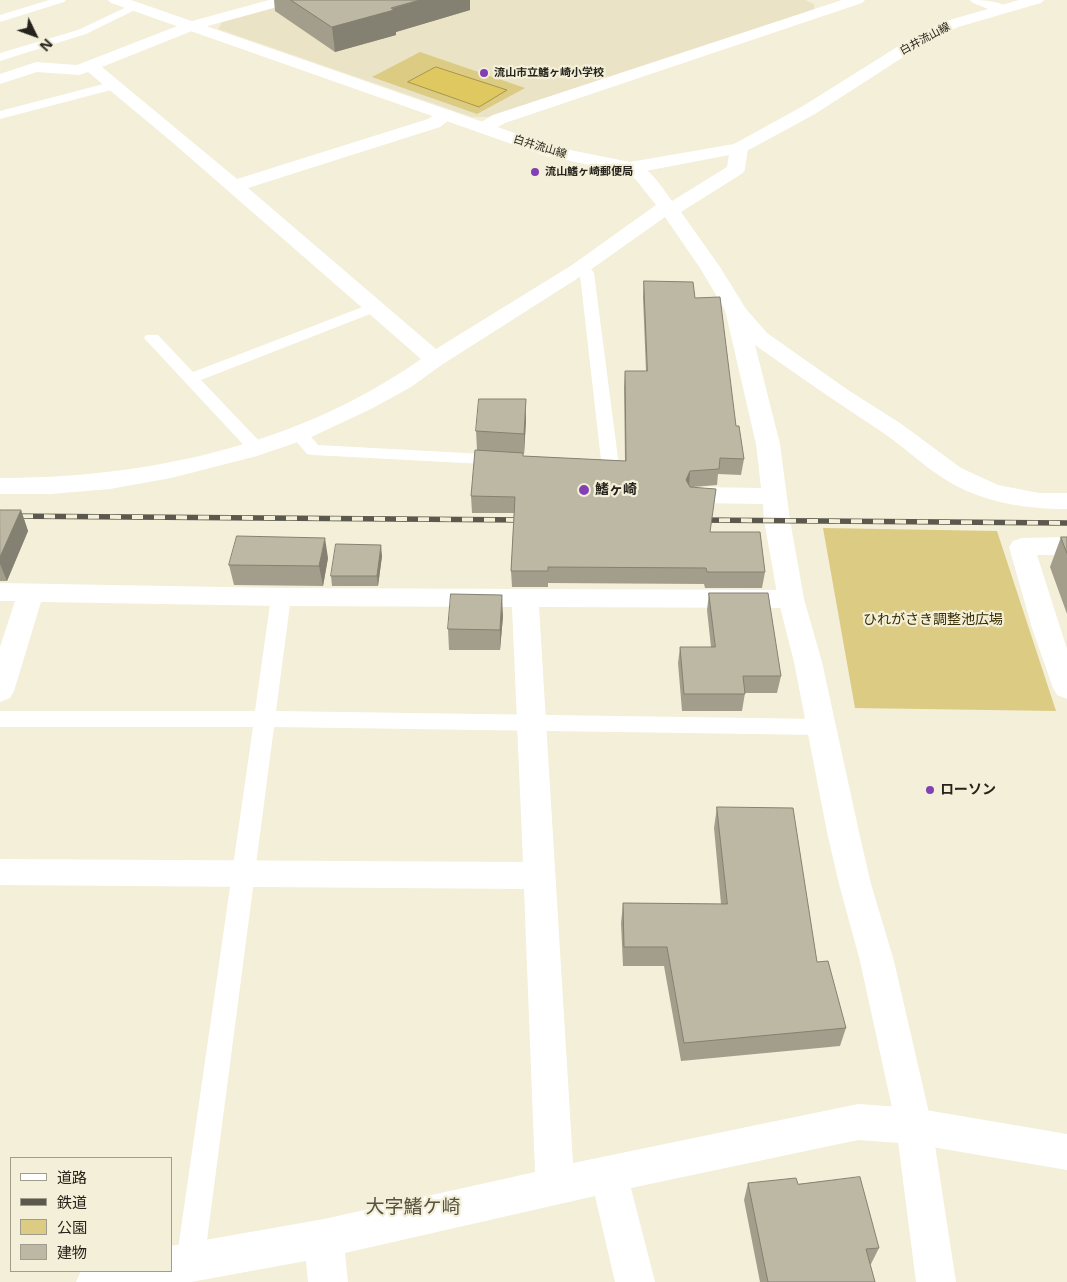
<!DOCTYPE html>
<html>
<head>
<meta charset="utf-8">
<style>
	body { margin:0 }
	#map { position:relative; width:1067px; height:1282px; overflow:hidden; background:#f4efd8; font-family:"Noto Sans","Noto Sans JP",sans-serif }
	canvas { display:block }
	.legend { position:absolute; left:10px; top:1157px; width:162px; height:115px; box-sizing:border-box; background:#f4efd8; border:1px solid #a19d8c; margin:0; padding:6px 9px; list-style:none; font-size:15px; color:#25231b }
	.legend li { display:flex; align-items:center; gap:10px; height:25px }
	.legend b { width:25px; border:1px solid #a19d8c }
	.north { position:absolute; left:10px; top:10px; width:50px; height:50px; -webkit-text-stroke:4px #f4efd8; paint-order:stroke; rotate:132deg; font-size:14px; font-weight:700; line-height:20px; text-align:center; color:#25231b }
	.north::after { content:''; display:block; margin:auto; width:18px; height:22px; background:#25231b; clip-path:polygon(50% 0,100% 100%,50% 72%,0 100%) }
</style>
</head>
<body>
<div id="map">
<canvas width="1067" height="1282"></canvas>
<ul class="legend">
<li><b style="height:6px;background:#fff"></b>道路</li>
<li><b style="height:6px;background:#5b584d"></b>鉄道</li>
<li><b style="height:14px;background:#dccb82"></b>公園</li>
<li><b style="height:14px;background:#bdb8a3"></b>建物</li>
</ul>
<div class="north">N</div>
</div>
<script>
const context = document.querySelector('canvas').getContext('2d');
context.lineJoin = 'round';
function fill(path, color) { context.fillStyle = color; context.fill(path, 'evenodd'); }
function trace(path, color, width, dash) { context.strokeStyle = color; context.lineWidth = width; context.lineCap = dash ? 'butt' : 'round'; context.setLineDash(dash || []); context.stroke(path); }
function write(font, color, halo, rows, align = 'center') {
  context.font = font + ' "Noto Sans","Noto Sans JP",sans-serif'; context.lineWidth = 4.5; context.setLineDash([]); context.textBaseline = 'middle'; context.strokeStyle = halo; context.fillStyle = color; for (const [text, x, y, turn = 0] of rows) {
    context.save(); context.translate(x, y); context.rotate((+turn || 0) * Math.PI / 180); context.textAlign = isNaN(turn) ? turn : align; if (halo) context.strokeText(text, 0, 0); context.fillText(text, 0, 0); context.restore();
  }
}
fill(new Path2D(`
	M 304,0 L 805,0 L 814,4 L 814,10 L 488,117 L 472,117 L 218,29 L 222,22 Z`), '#eae3c6');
fill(new Path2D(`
	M 420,52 L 525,88 L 477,114 L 372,77 Z
	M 823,528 L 997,531 L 1056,711 L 855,708 Z`), '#dccb82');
const water = new Path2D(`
	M 436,67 L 507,90 L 479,107 L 408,82 Z`);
fill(water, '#e0c860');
trace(water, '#a8964b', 1);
fill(new Path2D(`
	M 49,0 L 66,0 L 64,2 L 0,22 L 0,15 Z
	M 135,3 L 139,4 L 141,6 L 139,8 L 86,34 L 0,61 L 0,53 L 78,30 Z
	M 115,81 L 121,85 L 119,88 L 0,119 L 0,111 Z
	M 579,265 L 592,270 L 594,273 L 619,466 L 616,470 C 606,473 592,472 582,469 L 579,465 L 582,461 L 601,460 L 580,275 L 572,269 L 574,266 Z
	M 373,303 L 378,305 L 381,308 L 378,311 L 201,380 L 263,445 L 266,449 L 263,453 L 257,454 L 251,453 L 144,338 L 146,335 L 158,335 L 193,372 Z
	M 299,429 L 305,430 L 318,445 L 502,455 L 508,456 L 511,460 L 508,464 L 502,465 L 313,455 L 307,454 L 290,434 L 293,430 Z
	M 281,590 L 288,592 L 291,597 L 276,711 L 822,719 L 829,721 L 833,727 L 829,733 L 822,735 L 274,727 L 204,1263 L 200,1273 L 190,1277 L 180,1273 L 176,1263 L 253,727 L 0,727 L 0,711 L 255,711 L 271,597 L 274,592 Z`), '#fff');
fill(new Path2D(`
	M 269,0 L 294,0 L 291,3 L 197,29 L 102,67 L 237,179 L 428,119 C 436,114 442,109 452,111 L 455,115 L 440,127 L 248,188 L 436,349 L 572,265 L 656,205 L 636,180 L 621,168 L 623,164 C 646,159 661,186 672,201 L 727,167 L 730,148 L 733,144 L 739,143 L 745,144 L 748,148 L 745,169 L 743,173 L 681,212 L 720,267 L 746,309 L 767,333 L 848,390 L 900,423 L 961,468 L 998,485 L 1039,493 L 1067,493 L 1067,509 C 1024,509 979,502 943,478 C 921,464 903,446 882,432 C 839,404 797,375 755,345 L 780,444 L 790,520 L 786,526 L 777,528 L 768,526 L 764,520 L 763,504 L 698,503 L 689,501 L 686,495 L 689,489 L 698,487 L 761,488 L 756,444 L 725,310 L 700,268 L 665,217 L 586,273 L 443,364 L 411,387 L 373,408 L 307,439 L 257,456 L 171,478 L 110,489 L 50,494 L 0,494 L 0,478 C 148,478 299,445 421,359 L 172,142 L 88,72 L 79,75 L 37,72 L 0,84 L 0,74 L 36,62 L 77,65 L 185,23 Z
	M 842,0 L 865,0 L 862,3 L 505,123 C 496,128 489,134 478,132 L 475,128 L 478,124 L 493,115 Z
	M 970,0 C 983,0 1000,0 1009,9 L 1006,12 L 996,12 L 973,3 Z
	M 1067,537 L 1067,555 L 1037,555 L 1067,649 L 1067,699 L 1057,695 L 1053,688 L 1032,628 L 1009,547 L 1013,541 L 1022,538 Z
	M 0,583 L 281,588 L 791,590 L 800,592 L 804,599 L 800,606 L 791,608 L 539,607 L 573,1163 L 858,1104 L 914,1108 L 1067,1134 L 1067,1170 L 914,1144 L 858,1140 L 631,1188 L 655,1282 L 615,1282 L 595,1196 L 345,1253 L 348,1282 L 308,1282 L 306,1261 L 191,1282 L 76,1282 L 81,1271 L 171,1271 L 171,1246 L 324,1219 L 535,1172 L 524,889 L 0,885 L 0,859 L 523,862 L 512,607 L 281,606 L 41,602 L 14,691 L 10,698 L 0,702 L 0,647 L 15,601 L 0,601 Z`), '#fff');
fill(new Path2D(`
	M 777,512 L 786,514 L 790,520 L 804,599 L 822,662 L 859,832 L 871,884 L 894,961 L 932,1126 L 956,1282 L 916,1282 L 896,1126 L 860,961 L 839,884 L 827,832 L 794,662 L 778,599 L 764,520 L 768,514 Z`), '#fff');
fill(new Path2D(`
	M 108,0 L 131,0 L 555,147 L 630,162 L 734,144 L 803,106 L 913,37 L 946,21 L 1019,0 L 1044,0 L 1041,3 L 958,27 L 925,43 L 815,114 L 745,152 L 630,174 L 543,155 L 111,3 Z`), '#fff');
const rail = new Path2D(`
	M 0,516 L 527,520
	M 697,520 L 1067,523`);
trace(rail, '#5b584d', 5.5);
trace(rail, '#f4efd8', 4, [11]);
fill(new Path2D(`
	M 274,0 L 470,0 L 470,10 L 396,32 L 396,35 L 335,52 L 275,11 Z
	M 644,281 L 695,298 L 736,426 L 744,459 L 741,475 L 718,474 L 717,485 L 693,487 L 710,532 L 765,572 L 762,588 L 705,588 L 704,584 L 548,583 L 548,587 L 512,587 L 511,571 L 514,513 L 472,513 L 471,496 L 477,450 L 476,431 L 526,420 L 524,454 L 523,454 L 523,456 L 625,461 L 624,387 L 625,371 L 646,371 L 643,297 Z
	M 0,510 L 21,510 L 28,531 L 7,581 L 0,581 Z
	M 1061,537 L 1067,537 L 1067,614 L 1050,567 Z
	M 382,556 L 378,586 L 332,586 L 331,576 Z
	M 328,558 L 323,586 L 234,585 L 229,565 Z
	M 709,593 L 781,676 L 777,693 L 745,693 L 742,711 L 682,711 L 678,663 L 680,647 L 711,647 L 707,610 Z
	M 503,616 L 500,650 L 449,650 L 448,629 Z
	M 717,807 L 817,962 L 846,1028 L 840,1046 L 681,1061 L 664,966 L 623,966 L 621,923 L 623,903 L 721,904 L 714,828 Z
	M 748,1183 L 798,1184 L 879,1248 L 871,1264 L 870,1264 L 875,1282 L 760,1282 L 744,1200 Z`), '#a39e8c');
fill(new Path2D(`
	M 420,0 L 470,0 L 470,10 L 396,32 L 396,35 L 335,52 L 332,27 Z
	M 526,399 L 526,420 L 524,454 L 524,434 Z
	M 690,471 L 689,487 L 686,480 Z
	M 21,510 L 28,531 L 7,581 L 0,564 L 0,557 Z
	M 325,538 L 328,558 L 323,586 L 319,566 Z
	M 381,545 L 382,556 L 378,586 L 377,576 Z
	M 502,595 L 503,616 L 500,650 L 500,630 Z`), '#848172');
const building = new Path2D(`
	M 291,0 L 420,0 L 391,8 L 394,10 L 332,27 Z
	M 644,281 L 693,282 L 695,298 L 720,297 L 736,426 L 739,426 L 744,459 L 720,458 L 719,469 L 690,471 L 686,480 L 690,487 L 716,489 L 710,532 L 760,532 L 765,572 L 707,572 L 706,568 L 548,567 L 548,571 L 511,571 L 515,497 L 471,496 L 475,450 L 523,453 L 523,456 L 626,461 L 625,371 L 647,371 Z
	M 479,399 L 526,399 L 524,434 L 476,431 Z
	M 0,510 L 21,510 L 0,557 Z
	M 237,536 L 325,538 L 319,566 L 229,565 Z
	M 1061,537 L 1067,537 L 1067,553 Z
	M 336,544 L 381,545 L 377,576 L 331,576 Z
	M 709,593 L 768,593 L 781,676 L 743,676 L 745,694 L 684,694 L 680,647 L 715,647 Z
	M 451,594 L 502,595 L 500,630 L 448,629 Z
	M 717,807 L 793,808 L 817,962 L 828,961 L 846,1028 L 684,1043 L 667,947 L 624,947 L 623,903 L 727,904 Z
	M 860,1177 L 879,1248 L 866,1249 L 875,1282 L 768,1282 L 748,1183 L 796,1178 L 798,1184 Z`);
fill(building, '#bdb8a3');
trace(building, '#848172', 1);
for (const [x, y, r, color] of [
	[484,73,5,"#8140b4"],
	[535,172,5,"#8140b4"],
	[584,490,6,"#8140b4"],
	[930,790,5,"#8140b4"]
]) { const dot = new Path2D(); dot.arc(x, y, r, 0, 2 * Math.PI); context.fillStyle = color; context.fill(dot); trace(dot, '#f4efd8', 2); }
write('11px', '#25231b', '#f4efd8', [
	["白井流山線",925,39,-28],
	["白井流山線",540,147,17]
]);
write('bold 11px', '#25231b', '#f4efd8', [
	["流山市立鰭ヶ崎小学校",494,73],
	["流山鰭ヶ崎郵便局",545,172]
], 'left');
write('bold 14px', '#25231b', '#f4efd8', [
	["鰭ヶ崎",595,490],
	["ローソン",940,790]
], 'left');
write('14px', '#362d00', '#f4efd8', [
	["ひれがさき調整池広場",933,620]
]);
write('19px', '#56523f', '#f4efd8', [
	["大字鰭ケ崎",413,1208]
]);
</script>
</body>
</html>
